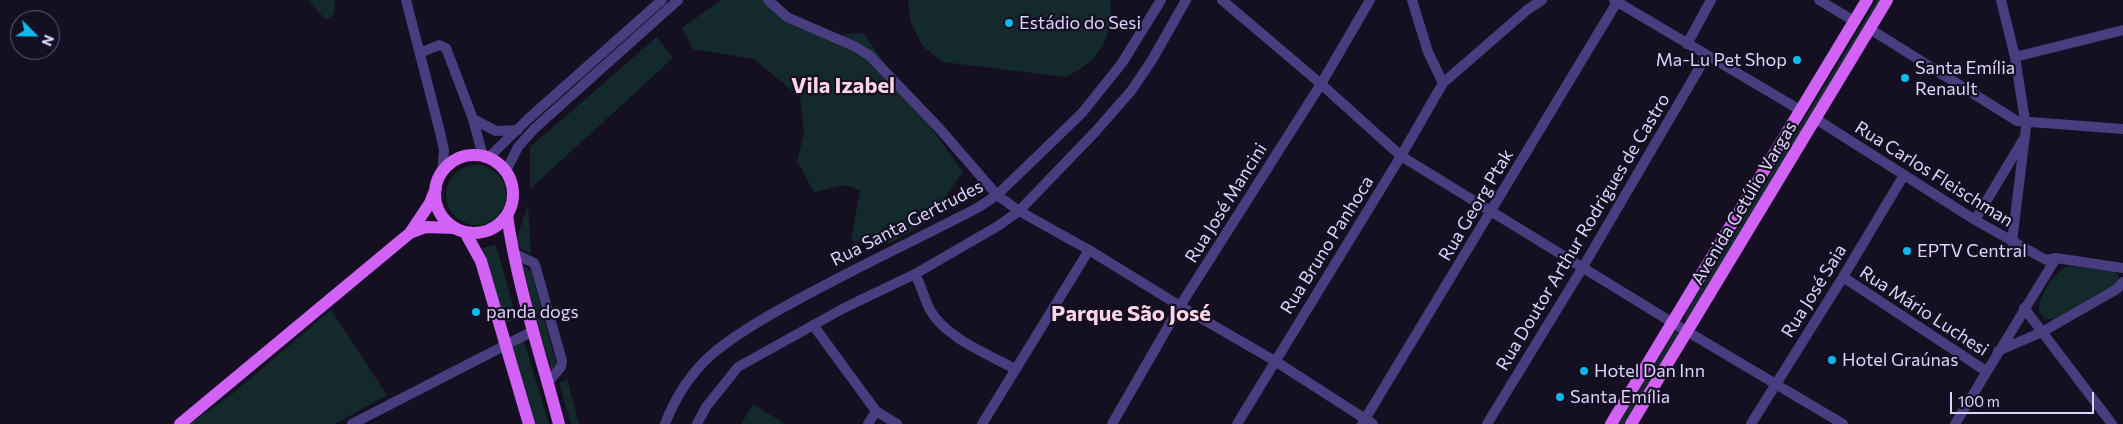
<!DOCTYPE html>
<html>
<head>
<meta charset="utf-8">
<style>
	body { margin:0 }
	#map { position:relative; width:2123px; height:424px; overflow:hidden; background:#150f22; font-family:Commissioner,sans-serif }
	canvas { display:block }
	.north { position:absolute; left:10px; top:10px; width:50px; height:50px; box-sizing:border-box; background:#150f22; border:1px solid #655d79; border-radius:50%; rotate:113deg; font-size:14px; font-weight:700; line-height:20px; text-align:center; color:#ddd3fc }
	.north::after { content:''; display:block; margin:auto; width:18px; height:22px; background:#0eb9ee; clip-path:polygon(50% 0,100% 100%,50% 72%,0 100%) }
	.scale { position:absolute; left:1950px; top:392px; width:144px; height:22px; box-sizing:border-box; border:2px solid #ddd3fc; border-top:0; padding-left:6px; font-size:15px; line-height:18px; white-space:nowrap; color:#ddd3fc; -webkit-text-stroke:4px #150f22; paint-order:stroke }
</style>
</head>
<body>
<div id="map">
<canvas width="2123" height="424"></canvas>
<div class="north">N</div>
<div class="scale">100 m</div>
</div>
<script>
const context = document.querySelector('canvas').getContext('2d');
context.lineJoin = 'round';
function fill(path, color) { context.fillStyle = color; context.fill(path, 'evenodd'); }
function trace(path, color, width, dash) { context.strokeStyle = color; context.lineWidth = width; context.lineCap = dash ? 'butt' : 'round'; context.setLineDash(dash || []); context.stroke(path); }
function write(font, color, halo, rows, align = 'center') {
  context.font = font + ' Commissioner,sans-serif'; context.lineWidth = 4.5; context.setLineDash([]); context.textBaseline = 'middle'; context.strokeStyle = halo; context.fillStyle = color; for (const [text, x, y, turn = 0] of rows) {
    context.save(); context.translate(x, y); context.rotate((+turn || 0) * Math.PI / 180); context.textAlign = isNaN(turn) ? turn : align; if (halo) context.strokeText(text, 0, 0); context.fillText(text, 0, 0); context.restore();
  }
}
fill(new Path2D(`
	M 308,0 L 337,0 L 335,2 L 334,14 L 326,20 Z
	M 721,0 L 772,0 L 778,8 L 838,35 L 863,33 L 963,172 L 927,222 L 891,243 L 851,241 L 860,190 L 844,185 L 814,192 L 797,161 L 804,134 L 800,97 L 754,59 L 693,49 L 682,28 Z
	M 908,0 L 1110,0 C 1116,35 1097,64 1065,77 L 943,62 L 926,49 L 919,40 L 910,20 Z
	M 1877,0 L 1882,0 L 1687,320 L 1685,320 L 1685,314 Z
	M 657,37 L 673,58 L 530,189 L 530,147 Z
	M446 195a30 30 0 1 1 60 0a30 30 0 1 1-60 0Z
	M 528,204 L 531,255 L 515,243 Z
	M 496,245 L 517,320 L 503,323 L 482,248 Z
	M 522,265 L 531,270 L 542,312 L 535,314 Z
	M 2068,266 L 2114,271 L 2118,274 L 2118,281 L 2114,287 L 2054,319 L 2045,319 L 2039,312 C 2038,296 2054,272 2068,266 Z
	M 331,310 L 387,395 L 335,424 L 189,424 L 232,394 Z
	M 543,316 L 557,366 L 552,371 L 536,318 Z
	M 1675,331 L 1678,332 L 1678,336 L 1624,424 L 1618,424 Z
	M 523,340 L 527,351 L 549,424 L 534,424 L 512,348 Z
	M 567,379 L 579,424 L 571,424 L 559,383 Z
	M 753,404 L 785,424 L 741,424 Z`), '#13292c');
trace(new Path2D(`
	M 406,0 L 440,132 L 444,150 L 442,174
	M 768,0 L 787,17 L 856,47 L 870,56 L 939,128 L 997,195 L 1019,211 L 1089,250 L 1180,306 L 1275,361 L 1373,424
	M 1222,0 L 1321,84 L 1401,156 L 1673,323 L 1843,424
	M 1412,0 L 1428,52 L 1443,83
	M 1614,0 L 1800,110
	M 1819,0 L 1854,21
	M 2001,0 L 2015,57 L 2026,127 L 2012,242
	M 1870,29 L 2017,121 L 2123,129
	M 1687,44 L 1711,0
	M 420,53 L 439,45 L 446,48 L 473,119 L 483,156
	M 2015,57 L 2123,30
	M 473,119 L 496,131 L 518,130
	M 1816,119 L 1975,220 L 2046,260 L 2056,258 L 2123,268
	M 488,158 L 528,119 L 662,0
	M 506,171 L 518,147 L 535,128 L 678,0
	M 1975,220 L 2023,140
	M 513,253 L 534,263 L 536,268 L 562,361 L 561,367 L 548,382
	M 915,274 C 921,285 924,298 930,310 C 946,338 988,354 1015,369
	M 1843,277 L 1986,371
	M 2024,308 L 2112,424
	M 813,325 L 876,411 L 897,424
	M 1998,351 L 2042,332 L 2117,289 L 2123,282
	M 352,424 L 533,331
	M 665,424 C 675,398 690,374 711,355 C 737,333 767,316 797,300 C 857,267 918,239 979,207 L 997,195 L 1082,113 L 1122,63 L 1161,0
	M 697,424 L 706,407 L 738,367 L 844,308 L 915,274 L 998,226 L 1019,211 L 1096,131 L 1131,91 L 1152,60 L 1186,0
	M 868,424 L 876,411
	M 982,424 L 1089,250
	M 1112,424 L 1180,306 L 1321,84 L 1370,0
	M 1237,424 L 1401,156 L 1443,83 L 1527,10 L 1542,0
	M 1362,424 L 1617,2
	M 1487,424 L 1583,267 L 1707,55
	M 1751,424 L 1843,277 L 1904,175
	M 1955,424 L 2056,258`), '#483d7f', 10);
trace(new Path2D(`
	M435 194a39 39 0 1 1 78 0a39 39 0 1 1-78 0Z
	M 507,215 C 517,286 541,355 559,424
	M 465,232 L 481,261 L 529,424
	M 410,233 L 426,227 L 454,228
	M 180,424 L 410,233 L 430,203 L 436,188
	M 1611,424 L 1867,0
	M 1631,424 L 1887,0`), '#d261f6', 12);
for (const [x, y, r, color] of [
	[1009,23,5,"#0eb9ee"],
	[1797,60,5,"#0eb9ee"],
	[1905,78,5,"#0eb9ee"],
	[1907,251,5,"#0eb9ee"],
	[476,312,5,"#0eb9ee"],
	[1832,360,5,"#0eb9ee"],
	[1584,371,5,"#0eb9ee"],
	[1560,397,5,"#0eb9ee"]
]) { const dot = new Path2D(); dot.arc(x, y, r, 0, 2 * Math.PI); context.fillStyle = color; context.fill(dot); trace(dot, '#150f22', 2); }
write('18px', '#ddd3fc', '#150f22', [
	["Estádio do Sesi",1019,23],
	["Ma-Lu Pet Shop",1787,60,"right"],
	["Santa Emília",1915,68],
	["Renault",1915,89],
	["EPTV Central",1917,251],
	["panda dogs",486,312],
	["Hotel Graúnas",1842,360],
	["Hotel Dan Inn",1594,371],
	["Santa Emília",1570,397]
], 'left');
write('18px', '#ddd3fc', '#150f22', [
	["Rua Carlos Fleischman",1934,174,32],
	["Rua José Mancini",1226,203,-58],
	["Avenida Getúlio Vargas",1744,203,-59],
	["Rua Georg Ptak",1476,205,-59],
	["Rua Santa Gertrudes",907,223,-27],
	["Rua Doutor Arthur Rodrigues de Castro",1583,232,-59],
	["Rua Bruno Panhoca",1327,245,-58],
	["Rua José Saia",1814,291,-58],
	["Rua Mário Luchesi",1924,311,33]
]);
write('bold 22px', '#fdd5e9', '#150f22', [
	["Vila Izabel",843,86],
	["Parque São José",1131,314]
]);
</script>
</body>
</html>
